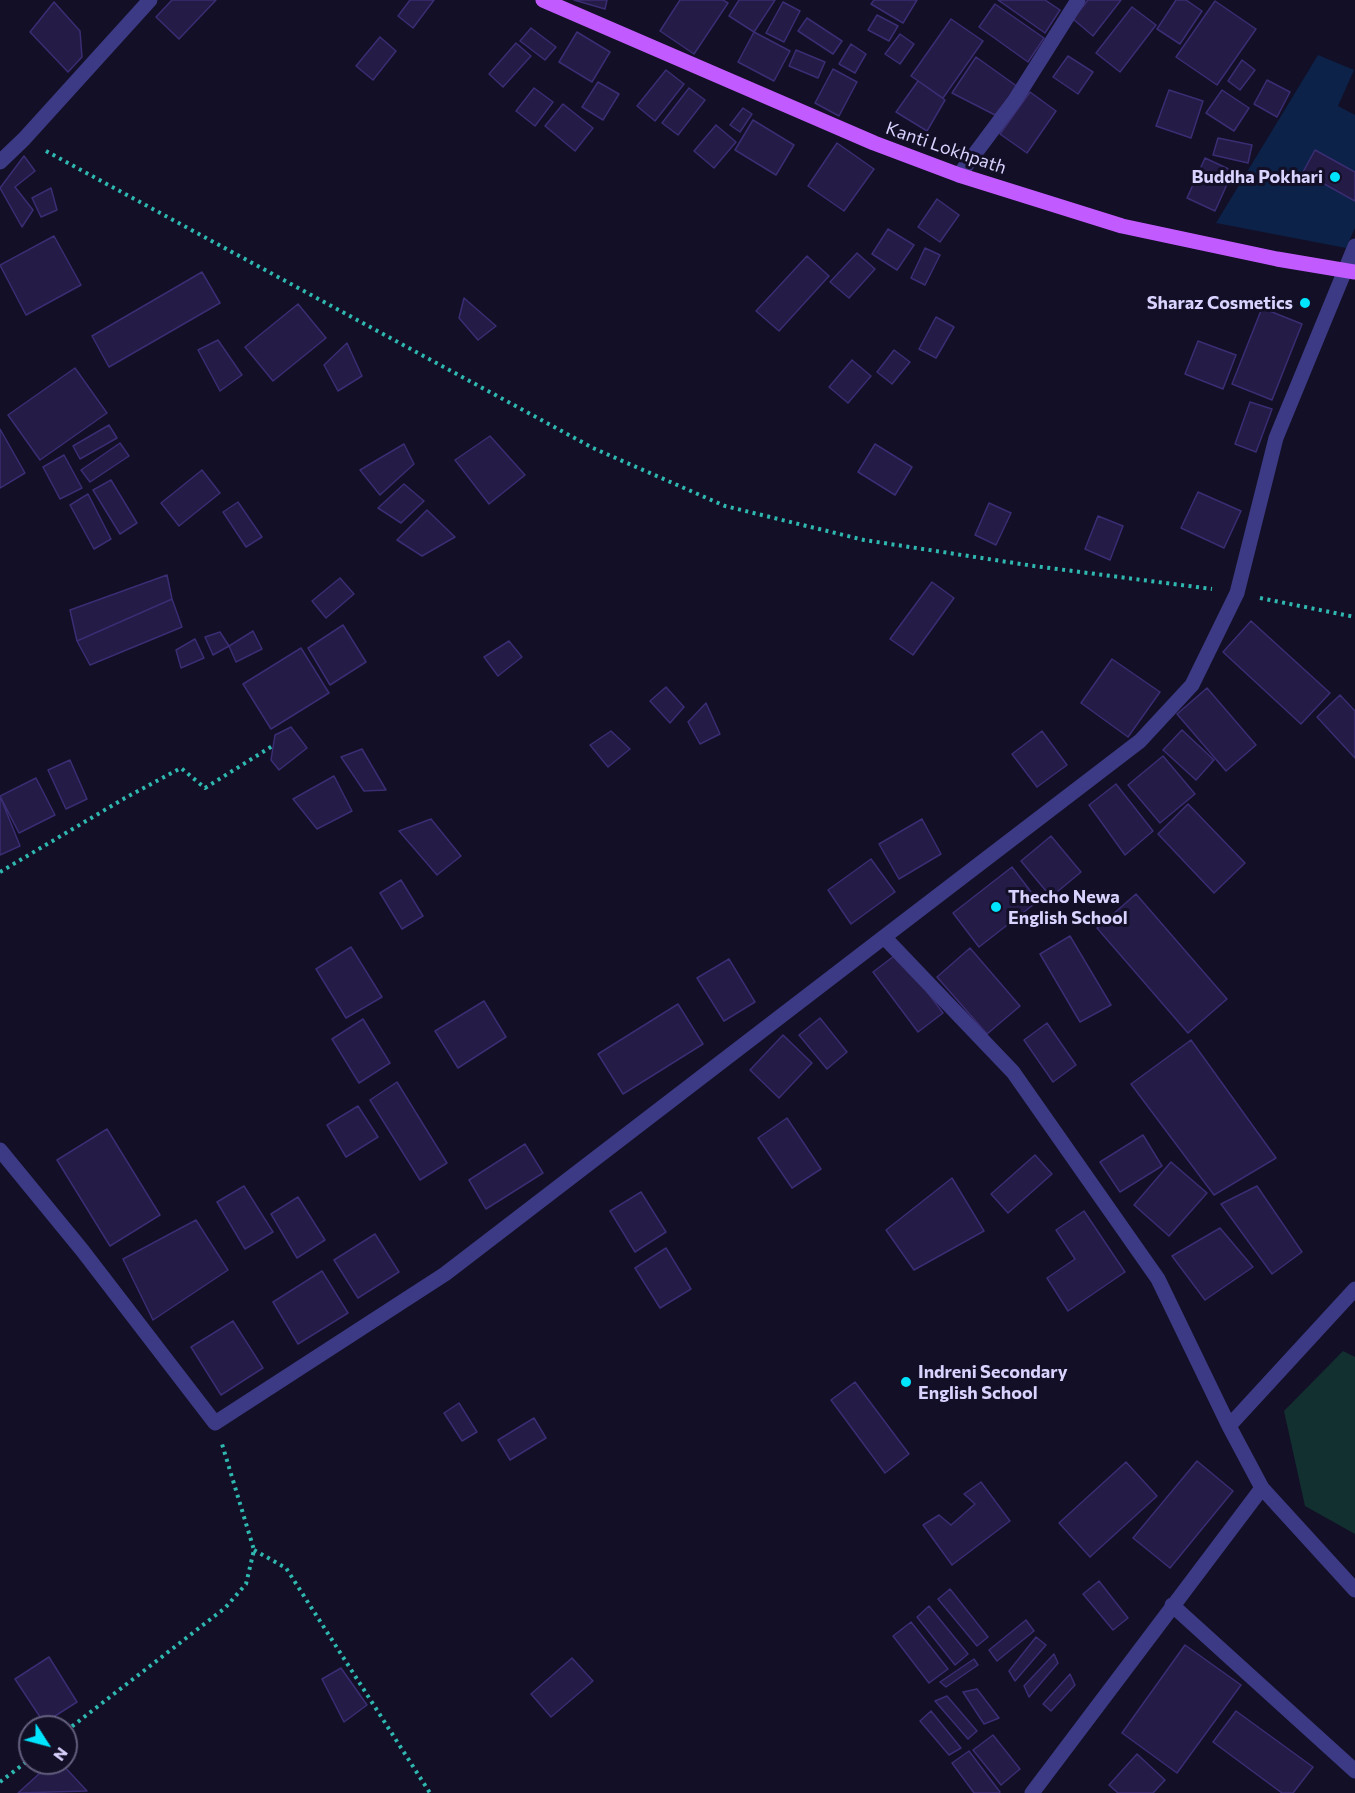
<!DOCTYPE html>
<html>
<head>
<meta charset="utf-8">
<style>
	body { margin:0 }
	#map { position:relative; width:1355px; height:1793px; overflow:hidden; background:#130f26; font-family:Commissioner,sans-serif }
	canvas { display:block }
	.north { position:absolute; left:18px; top:1715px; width:60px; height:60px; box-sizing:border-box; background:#130f26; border:2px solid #625e7d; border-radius:50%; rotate:126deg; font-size:16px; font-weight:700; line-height:24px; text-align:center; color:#d9d4ff }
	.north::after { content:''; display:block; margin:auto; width:21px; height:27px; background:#00e5ff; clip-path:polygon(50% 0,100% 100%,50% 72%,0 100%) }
</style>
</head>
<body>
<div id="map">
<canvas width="1355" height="1793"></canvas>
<div class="north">N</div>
</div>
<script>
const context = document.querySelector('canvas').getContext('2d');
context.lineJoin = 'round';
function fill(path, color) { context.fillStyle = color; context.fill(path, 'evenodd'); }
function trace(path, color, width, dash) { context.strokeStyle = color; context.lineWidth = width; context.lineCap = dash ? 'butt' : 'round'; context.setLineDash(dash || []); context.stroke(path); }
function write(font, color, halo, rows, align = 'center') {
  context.font = font + ' Commissioner,sans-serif'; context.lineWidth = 6; context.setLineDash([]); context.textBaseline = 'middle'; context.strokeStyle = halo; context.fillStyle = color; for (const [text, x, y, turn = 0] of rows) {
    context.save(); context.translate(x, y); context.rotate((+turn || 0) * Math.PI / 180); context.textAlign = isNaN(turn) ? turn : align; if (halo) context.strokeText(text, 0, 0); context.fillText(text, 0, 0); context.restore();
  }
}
fill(new Path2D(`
	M 1343,1351 L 1355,1357 L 1355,1534 L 1305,1506 L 1284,1411 Z`), '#12302f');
fill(new Path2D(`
	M 1318,55 L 1354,70 L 1338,106 L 1355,115 L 1355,228 L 1346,248 L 1216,223 Z`), '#0c2248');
const building = new Path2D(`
	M 172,0 L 216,0 L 179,39 L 156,17 Z
	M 410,0 L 434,0 L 413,28 L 398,16 Z
	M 574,0 L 607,0 L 605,9 Z
	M 680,0 L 723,0 L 728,3 L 694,54 L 660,31 Z
	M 739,0 L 775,0 L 754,32 L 729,16 Z
	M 874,0 L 917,0 L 903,23 L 871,4 Z
	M 998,0 L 1045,0 L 1060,10 L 1045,33 Z
	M 1088,0 L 1121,0 L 1093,36 L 1073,19 Z
	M 1176,0 L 1186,0 L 1202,11 L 1180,44 L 1157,29 Z
	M 1215,1 L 1256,29 L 1217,85 L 1176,57 Z
	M 54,2 L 80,31 L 82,57 L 68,72 L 30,32 Z
	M 783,2 L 800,11 L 784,42 L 766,33 Z
	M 995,4 L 1044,38 L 1028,62 L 979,27 Z
	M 1132,7 L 1156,25 L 1120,72 L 1096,53 Z
	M 877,15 L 898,26 L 889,41 L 868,30 Z
	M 807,18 L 842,41 L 833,54 L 798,31 Z
	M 951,19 L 983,41 L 943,98 L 911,76 Z
	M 531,28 L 556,47 L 545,60 L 520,41 Z
	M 577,32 L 610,52 L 592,82 L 559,62 Z
	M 754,32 L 790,51 L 774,81 L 738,62 Z
	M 900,34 L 914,44 L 900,64 L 885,54 Z
	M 380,37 L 396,51 L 373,80 L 356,66 Z
	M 516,43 L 531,56 L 503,87 L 489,74 Z
	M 851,44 L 866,54 L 855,73 L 839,64 Z
	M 796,50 L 825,62 L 818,78 L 789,66 Z
	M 1068,56 L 1093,72 L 1078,94 L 1053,77 Z
	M 976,57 L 1018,87 L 995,115 L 952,93 Z
	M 1242,60 L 1255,70 L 1240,90 L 1228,81 Z
	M 833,69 L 857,82 L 839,116 L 815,103 Z
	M 666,70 L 684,84 L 655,121 L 637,106 Z
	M 1267,80 L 1290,92 L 1277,117 L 1254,104 Z
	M 918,81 L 945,100 L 927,131 L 896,112 Z
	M 598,82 L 619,94 L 603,120 L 582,107 Z
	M 534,88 L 553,102 L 535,126 L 516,111 Z
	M 689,88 L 705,100 L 678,135 L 662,123 Z
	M 1169,90 L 1203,101 L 1191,138 L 1156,126 Z
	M 1222,90 L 1249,108 L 1234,131 L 1206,113 Z
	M 1030,92 L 1056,111 L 1027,153 L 1000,134 Z
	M 563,104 L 593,128 L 575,151 L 545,126 Z
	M 743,108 L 752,114 L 740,132 L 730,125 Z
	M 753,120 L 794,145 L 776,175 L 735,150 Z
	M 716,125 L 736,142 L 714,168 L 694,151 Z
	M 1218,138 L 1252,145 L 1248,163 L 1213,155 Z
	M 837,143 L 874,169 L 844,211 L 808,186 Z
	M 1315,150 L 1355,172 L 1355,201 L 1303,172 Z
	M 24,156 L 35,171 L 15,187 L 33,210 L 22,227 L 0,188 Z
	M 1205,158 L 1233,171 L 1215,211 L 1187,198 Z
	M 51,188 L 57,210 L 41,217 L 32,198 Z
	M 937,199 L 959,215 L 940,242 L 918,227 Z
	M 888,229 L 914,245 L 897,270 L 872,254 Z
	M 54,236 L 81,285 L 26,315 L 0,265 Z
	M 925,248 L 940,255 L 925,285 L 911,278 Z
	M 857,253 L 875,269 L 849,298 L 830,282 Z
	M 807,256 L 829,276 L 779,331 L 756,311 Z
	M 202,272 L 220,303 L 109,367 L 92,336 Z
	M 464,298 L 496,326 L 478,340 L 459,318 Z
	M 298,304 L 326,338 L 273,381 L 245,347 Z
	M 1262,308 L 1302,324 L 1272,400 L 1232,384 Z
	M 936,317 L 954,327 L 936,358 L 919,349 Z
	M 218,340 L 242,375 L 220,391 L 198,350 Z
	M 1198,341 L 1236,355 L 1223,389 L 1185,374 Z
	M 347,343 L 362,376 L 338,391 L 324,365 Z
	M 894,350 L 910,362 L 892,384 L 877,372 Z
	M 852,360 L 871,376 L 848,403 L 829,387 Z
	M 75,368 L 107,413 L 40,460 L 8,415 Z
	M 1250,402 L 1272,409 L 1256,452 L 1235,444 Z
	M 109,425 L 117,438 L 80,459 L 73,446 Z
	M 0,429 L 25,473 L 0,488 Z
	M 490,436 L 525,475 L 489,504 L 455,460 Z
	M 120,443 L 129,456 L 90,482 L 81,470 Z
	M 404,444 L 414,464 L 380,495 L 360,470 Z
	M 875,444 L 912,467 L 895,495 L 858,472 Z
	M 64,455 L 82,488 L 60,499 L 43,467 Z
	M 202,470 L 220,493 L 179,526 L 161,503 Z
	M 111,480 L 137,523 L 120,534 L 93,490 Z
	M 404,484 L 424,501 L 401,523 L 378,508 Z
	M 1198,492 L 1241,511 L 1224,548 L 1181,528 Z
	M 88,494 L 111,539 L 94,549 L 70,505 Z
	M 238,502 L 262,537 L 246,547 L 223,512 Z
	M 989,503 L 1011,513 L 996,545 L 975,535 Z
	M 427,510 L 455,537 L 422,556 L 397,540 Z
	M 1098,516 L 1123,526 L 1110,560 L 1085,549 Z
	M 167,575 L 172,599 L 77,641 L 70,610 Z
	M 340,578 L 354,594 L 326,618 L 312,601 Z
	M 932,582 L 954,598 L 913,655 L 890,639 Z
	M 172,599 L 182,627 L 90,665 L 77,641 Z
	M 1251,621 L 1330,693 L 1301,724 L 1223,652 Z
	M 343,625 L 366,662 L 330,685 L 308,648 Z
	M 253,631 L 262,649 L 236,662 L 229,646 Z
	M 220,632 L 229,646 L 213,655 L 205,637 Z
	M 195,639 L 204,658 L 181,668 L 176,650 Z
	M 509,641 L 522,657 L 498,676 L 484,657 Z
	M 301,648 L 329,693 L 271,729 L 243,684 Z
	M 1112,659 L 1160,692 L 1128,737 L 1081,703 Z
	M 666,687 L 684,707 L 670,723 L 650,701 Z
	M 1207,688 L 1256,745 L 1226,771 L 1177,714 Z
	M 1340,695 L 1355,711 L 1355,758 L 1317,717 Z
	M 706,703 L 720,734 L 700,744 L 688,722 Z
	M 291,727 L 307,748 L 279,770 L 271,760 L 275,735 Z
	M 1182,730 L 1214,760 L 1196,780 L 1163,750 Z
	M 611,731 L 630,749 L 608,767 L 590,745 Z
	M 1042,731 L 1067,765 L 1037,787 L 1012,754 Z
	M 362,749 L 386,790 L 364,791 L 341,757 Z
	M 1163,756 L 1195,794 L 1160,823 L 1128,785 Z
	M 70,760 L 87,799 L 66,809 L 48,770 Z
	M 334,776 L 352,811 L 317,829 L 293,799 Z
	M 36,778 L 55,815 L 19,833 L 0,796 Z
	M 1116,784 L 1153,831 L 1125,855 L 1089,805 Z
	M 0,796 L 20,846 L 0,855 Z
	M 1188,804 L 1245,863 L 1214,893 L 1158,834 Z
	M 431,819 L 461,856 L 437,875 L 399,831 Z
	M 922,819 L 941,854 L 899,879 L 879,844 Z
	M 1051,836 L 1081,872 L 1051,897 L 1021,861 Z
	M 871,859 L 895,892 L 851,924 L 828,890 Z
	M 1012,867 L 1038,901 L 979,947 L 953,913 Z
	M 401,880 L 423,916 L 402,929 L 380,893 Z
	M 1136,894 L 1227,999 L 1188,1033 L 1097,928 Z
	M 1070,936 L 1111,1005 L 1080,1022 L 1040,954 Z
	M 351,947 L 382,997 L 346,1018 L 316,969 Z
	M 970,948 L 1020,1006 L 987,1034 L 937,977 Z
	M 898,953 L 943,1013 L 918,1032 L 873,972 Z
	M 729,959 L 755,1002 L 724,1021 L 697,978 Z
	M 484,1001 L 506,1037 L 458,1068 L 435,1031 Z
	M 678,1004 L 703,1044 L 623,1094 L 598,1054 Z
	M 820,1018 L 847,1052 L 827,1069 L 799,1035 Z
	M 363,1019 L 390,1063 L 359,1083 L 332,1039 Z
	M 1047,1023 L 1076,1065 L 1053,1082 L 1024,1040 Z
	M 783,1035 L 812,1063 L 779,1098 L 750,1070 Z
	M 1191,1040 L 1276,1158 L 1214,1195 L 1131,1084 Z
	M 397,1082 L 447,1163 L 420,1180 L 370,1100 Z
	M 358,1106 L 378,1137 L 346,1157 L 327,1125 Z
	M 787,1118 L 821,1169 L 792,1188 L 758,1138 Z
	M 107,1129 L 160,1215 L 110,1246 L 57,1160 Z
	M 1143,1135 L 1162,1166 L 1120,1192 L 1100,1162 Z
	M 525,1144 L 543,1173 L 486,1209 L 469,1180 Z
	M 1035,1155 L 1052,1174 L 1008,1213 L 991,1194 Z
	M 1171,1162 L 1207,1193 L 1169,1236 L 1134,1205 Z
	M 952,1178 L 984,1231 L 914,1270 L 886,1230 Z
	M 244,1186 L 273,1232 L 245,1249 L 217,1202 Z
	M 1257,1186 L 1302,1252 L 1272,1274 L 1221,1204 Z
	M 641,1192 L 666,1232 L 635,1252 L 610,1211 Z
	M 298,1197 L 325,1240 L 297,1258 L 271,1214 Z
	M 1084,1211 L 1125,1272 L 1068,1311 L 1047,1278 L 1075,1259 L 1056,1230 Z
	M 196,1220 L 228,1270 L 153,1320 L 123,1259 Z
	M 1220,1228 L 1253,1267 L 1205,1300 L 1172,1256 Z
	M 375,1234 L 399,1272 L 358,1298 L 334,1260 Z
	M 666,1248 L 691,1289 L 660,1308 L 635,1268 Z
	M 322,1271 L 348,1313 L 298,1344 L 273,1302 Z
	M 233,1321 L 263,1368 L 221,1395 L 191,1347 Z
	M 855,1382 L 909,1454 L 885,1473 L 831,1400 Z
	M 459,1403 L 477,1432 L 462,1441 L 444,1413 Z
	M 534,1418 L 546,1438 L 510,1460 L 498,1440 Z
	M 1197,1461 L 1233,1491 L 1170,1568 L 1133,1538 Z
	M 1126,1462 L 1157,1496 L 1090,1557 L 1059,1523 Z
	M 981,1482 L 1010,1521 L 952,1565 L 923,1525 L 939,1515 L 951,1525 L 975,1504 L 964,1494 Z
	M 1099,1581 L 1128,1618 L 1113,1630 L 1083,1594 Z
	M 950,1589 L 988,1637 L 977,1646 L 938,1599 Z
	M 929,1606 L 968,1654 L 955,1665 L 917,1617 Z
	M 1026,1620 L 1034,1631 L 997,1661 L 989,1650 Z
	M 911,1622 L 948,1669 L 929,1683 L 893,1636 Z
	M 1036,1637 L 1046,1645 L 1015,1681 L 1009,1671 Z
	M 1185,1645 L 1241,1685 L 1177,1773 L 1122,1733 Z
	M 1054,1654 L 1058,1663 L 1029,1697 L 1024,1686 Z
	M 49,1657 L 77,1702 L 44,1723 L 15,1679 Z
	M 572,1658 L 593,1681 L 551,1717 L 531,1694 Z
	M 974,1659 L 978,1665 L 946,1687 L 940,1682 Z
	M 341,1668 L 367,1705 L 344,1722 L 322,1679 Z
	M 1070,1674 L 1075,1685 L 1051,1711 L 1043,1704 Z
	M 977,1689 L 999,1718 L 984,1724 L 963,1692 Z
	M 947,1696 L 977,1731 L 968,1739 L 935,1701 Z
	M 931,1711 L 961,1748 L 949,1755 L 920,1721 Z
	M 1236,1711 L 1313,1767 L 1293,1793 L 1282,1793 L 1213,1742 Z
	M 993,1735 L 1020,1769 L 1001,1785 L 973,1750 Z
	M 969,1751 L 1000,1792 L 999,1793 L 974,1793 L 952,1763 Z
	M 1137,1754 L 1165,1780 L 1153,1793 L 1118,1793 L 1109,1785 Z
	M 51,1763 L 61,1763 L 87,1791 L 18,1793 Z`);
fill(building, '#241b47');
trace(building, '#3b2d73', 1.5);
trace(new Path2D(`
	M 46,151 L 593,448 L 725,506 L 864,540 L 1034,566 L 1212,589
	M 1260,598 L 1355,617
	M 0,872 L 125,798 L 181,768 L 205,788 L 274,745
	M 254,1550 L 286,1568 L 430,1793
	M 66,1731 L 225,1608 L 246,1584 L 254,1550 L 222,1444
	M 0,1782 L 30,1759`), '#2fb8b0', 4, [3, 4.5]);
trace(new Path2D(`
	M 0,162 L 24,139 L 150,0
	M 959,175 L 1015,100 L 1078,0
	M 0,1150 L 82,1250 L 215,1423 L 445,1274 L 884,937
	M 1355,1289 L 1229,1426 L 1262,1488 L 1355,1590
	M 1229,1426 L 1158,1279 L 1013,1072 L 884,937 L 1140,741 L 1192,685 L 1237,593 L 1276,438 L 1355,246
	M 1172,1605 L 1355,1771
	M 1032,1793 L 1262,1488`), '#3d3a85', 15);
trace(new Path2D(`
	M 543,0 L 874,143 L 959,175 L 1122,226 L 1277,259 L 1355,272`), '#c25bff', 15);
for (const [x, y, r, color] of [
	[1335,177,6,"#00e5ff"],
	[1305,303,6,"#00e5ff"],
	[996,907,6,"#00e5ff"],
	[906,1382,6,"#00e5ff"]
]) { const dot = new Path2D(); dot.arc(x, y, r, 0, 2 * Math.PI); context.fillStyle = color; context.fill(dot); trace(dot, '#130f26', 2); }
write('18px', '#d9d4ff', '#130f26', [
	["Kanti Lokhpath",946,148,19]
]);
write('bold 18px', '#d9d4ff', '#130f26', [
	["Buddha Pokhari",1323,177],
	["Sharaz Cosmetics",1293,303],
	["Thecho Newa",1008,897,"left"],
	["English School",1008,918,"left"],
	["Indreni Secondary",918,1372,"left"],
	["English School",918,1393,"left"]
], 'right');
</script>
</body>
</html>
